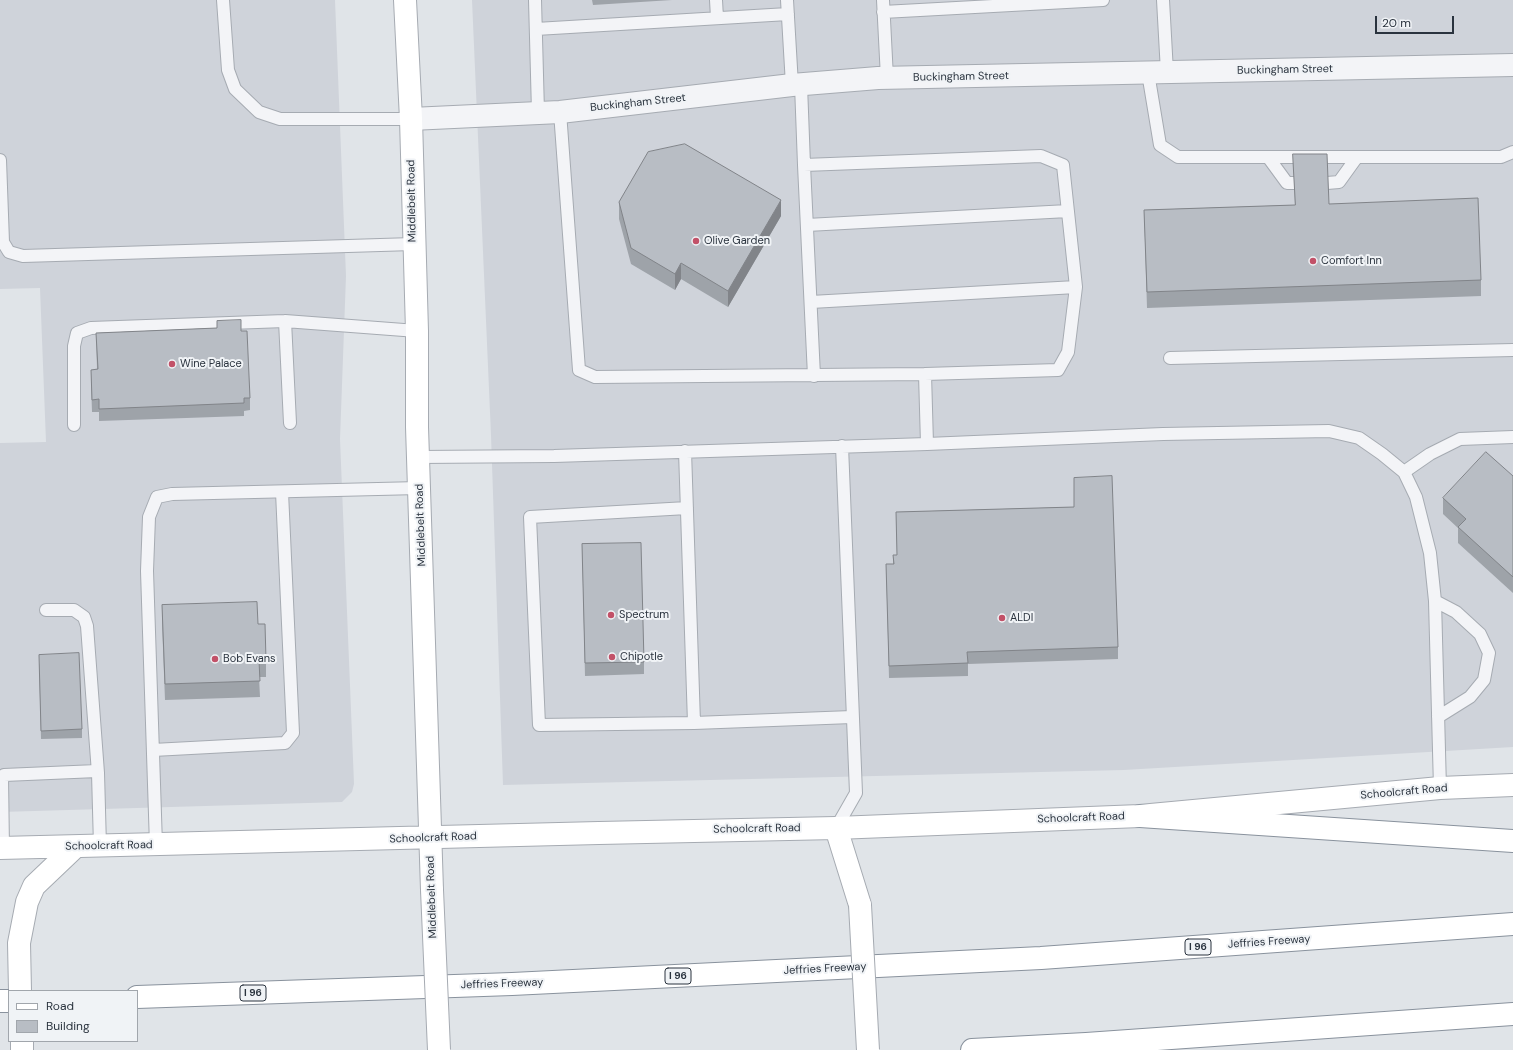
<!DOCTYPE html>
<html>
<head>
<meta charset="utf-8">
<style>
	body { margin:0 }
	#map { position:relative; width:1513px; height:1050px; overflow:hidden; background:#e0e4e8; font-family:"DM Sans",sans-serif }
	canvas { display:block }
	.legend { position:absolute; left:8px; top:990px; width:130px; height:52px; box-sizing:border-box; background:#f0f3f6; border:1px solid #a1a6ac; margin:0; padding:5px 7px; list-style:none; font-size:12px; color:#2a333e }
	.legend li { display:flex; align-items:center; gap:8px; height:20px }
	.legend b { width:20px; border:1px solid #a1a6ac }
	.scale { position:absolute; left:1375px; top:16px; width:79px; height:18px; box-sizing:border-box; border:2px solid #2a333e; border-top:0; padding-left:5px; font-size:12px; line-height:14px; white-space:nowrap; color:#2a333e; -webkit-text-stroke:3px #f0f3f6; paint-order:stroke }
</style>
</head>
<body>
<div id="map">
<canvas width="1513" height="1050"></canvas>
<ul class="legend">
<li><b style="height:5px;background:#fff"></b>Road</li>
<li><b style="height:11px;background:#b8bdc4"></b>Building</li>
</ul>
<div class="scale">20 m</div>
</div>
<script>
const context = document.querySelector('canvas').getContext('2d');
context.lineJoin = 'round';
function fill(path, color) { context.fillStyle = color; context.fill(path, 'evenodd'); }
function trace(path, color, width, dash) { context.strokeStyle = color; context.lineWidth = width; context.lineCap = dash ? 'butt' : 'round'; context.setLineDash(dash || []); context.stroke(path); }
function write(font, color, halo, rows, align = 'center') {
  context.font = font + ' "DM Sans",sans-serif'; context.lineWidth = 4; context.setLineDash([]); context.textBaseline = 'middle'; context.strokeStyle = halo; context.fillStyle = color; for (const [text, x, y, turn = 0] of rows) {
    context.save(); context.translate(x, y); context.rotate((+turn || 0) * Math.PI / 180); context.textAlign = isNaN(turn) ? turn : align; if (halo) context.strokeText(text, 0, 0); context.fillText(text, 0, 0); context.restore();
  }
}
fill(new Path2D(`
	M 0,0 L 335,0 L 346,276 L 340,439 L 354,784 L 352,792 L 342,802 L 0,812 L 0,443 L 46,442 L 40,288 L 0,289 Z
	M 472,0 L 1513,0 L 1513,747 L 1124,770 L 503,785 L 491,435 Z`), '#cfd3da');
const service = new Path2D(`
	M 223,0 L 228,70 L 235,89 L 259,112 L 280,119 L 411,119
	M 535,0 L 538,112
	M 716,0 L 717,18
	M 787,0 L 792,85
	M 883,0 L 887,78
	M 1163,0 L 1167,72
	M 883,12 L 1103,0
	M 536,29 L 788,14
	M 1148,73 L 1160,145 L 1178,157 L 1501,157 L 1513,152
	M 801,85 L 804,165
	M 560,112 L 579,370 L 595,377 L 925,374 L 927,444
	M 1268,157 L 1287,183 L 1294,183
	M 0,160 L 3,242 L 9,252 L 23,256 L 413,244
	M 1327,183 L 1339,182 L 1357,157
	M 807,225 L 1068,211
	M 811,302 L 1076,287
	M 285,321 L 290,423
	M 1170,358 L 1513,350
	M 814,376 L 804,165 L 1041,156 L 1063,165 L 1076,287 L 1068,352 L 1058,370 L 925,374
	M 74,425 L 74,346 L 77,333 L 91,328 L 285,321 L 417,331
	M 685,451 L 694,723
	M 418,457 L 554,456 L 927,444 L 1163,434 L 1329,431 L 1359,438 L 1382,454 L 1404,472 L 1416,497 L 1430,553 L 1435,601 L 1440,788
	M 1404,472 L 1430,454 L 1460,439 L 1513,437
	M 687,508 L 530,517 L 539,725 L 694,723 L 852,717
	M 1435,601 L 1456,612 L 1480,634 L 1489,653 L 1484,680 L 1470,697 L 1438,717
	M 46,610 L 74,610 L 84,617 L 87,626 L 98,773 L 100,846
	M 153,750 L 285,743 L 293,733 L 282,492
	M 836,828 L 856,793 L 842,446
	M 156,845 L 147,571 L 149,517 L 157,497 L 172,494 L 419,488
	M 3,848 L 2,777 L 4,775 L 97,771`);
const minor = new Path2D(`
	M 411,119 L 560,112 L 792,85 L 878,78 L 1513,65`);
const secondary = new Path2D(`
	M 405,0 L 411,119 L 417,331 L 417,427 L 432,890
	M 836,828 L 860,905
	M 0,848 L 599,833 L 836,828 L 1140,816 L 1440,788 L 1513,785
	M 20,991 L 19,943 L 27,902 L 34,886 L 75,847
	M 22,1041 L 22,1050`);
const motorway = new Path2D(`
	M 1140,816 L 1513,841
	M 137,997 L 512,984 L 1041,958 L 1513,924
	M 0,1001 L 9,1001
	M 972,1050 L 1086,1044 L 1513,1014`);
trace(service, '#a6abb2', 14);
trace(minor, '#a6abb2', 24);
trace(secondary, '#a6abb2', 24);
trace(motorway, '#89929d', 24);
trace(service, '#f3f4f7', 12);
trace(minor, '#f3f4f7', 22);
trace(secondary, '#fff', 22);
trace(motorway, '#fff', 22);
const secondaryBridge = new Path2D(`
	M 432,890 L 439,1050
	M 860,905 L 868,1050`);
trace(secondaryBridge, '#a6abb2', 24, []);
trace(secondaryBridge, '#fff', 22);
fill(new Path2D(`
	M 592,0 L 672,0 L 593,5 Z
	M 1293,154 L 1329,204 L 1481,280 L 1481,296 L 1147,308 L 1144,210 L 1295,205 Z
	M 619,202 L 781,216 L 728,307 L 681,279 L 675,290 L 631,264 L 619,219 Z
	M 217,321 L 241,331 L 250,398 L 250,410 L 244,411 L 244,416 L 99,421 L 99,412 L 92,412 L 91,382 L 91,370 L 97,369 L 96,333 L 217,328 Z
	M 1513,476 L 1513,593 L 1458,543 L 1458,528 L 1443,514 L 1443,498 Z
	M 1074,478 L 1118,647 L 1118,659 L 968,664 L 968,676 L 889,678 L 886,564 L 893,564 L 893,555 L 897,555 L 896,512 L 1074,507 Z
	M 582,544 L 644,662 L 644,674 L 585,676 Z
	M 162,605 L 258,624 L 266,660 L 266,677 L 259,677 L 260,697 L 165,700 L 162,622 Z
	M 39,663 L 82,729 L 82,738 L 41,739 Z`), '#9ea3a9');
fill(new Path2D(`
	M 781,200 L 781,216 L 728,307 L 728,291 Z
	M 681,263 L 681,279 L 675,290 L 675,274 Z`), '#818489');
const building = new Path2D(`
	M 685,144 L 781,200 L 728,291 L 681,263 L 675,274 L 631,248 L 619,202 L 648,152 Z
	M 1293,154 L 1327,154 L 1329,204 L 1478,198 L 1481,280 L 1147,292 L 1144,210 L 1295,205 Z
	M 241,320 L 241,331 L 247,331 L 250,398 L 244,398 L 244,403 L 99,409 L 99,399 L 92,400 L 91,370 L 98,369 L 96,333 L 217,328 L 217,321 Z
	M 1486,452 L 1513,476 L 1513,577 L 1458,527 L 1466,519 L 1443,498 Z
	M 1112,476 L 1118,647 L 967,652 L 968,663 L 889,666 L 886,564 L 894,564 L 893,555 L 897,555 L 896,512 L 1074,507 L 1074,478 Z
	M 641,543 L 644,662 L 585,663 L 582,544 Z
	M 257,602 L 258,624 L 265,624 L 266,660 L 259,661 L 260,681 L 165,684 L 162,605 Z
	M 79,653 L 82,729 L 41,731 L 39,655 Z`);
fill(building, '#b8bdc4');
trace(building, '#818489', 1);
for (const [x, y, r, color] of [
	[696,241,4,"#c25168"],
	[1313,261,4,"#c25168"],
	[172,364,4,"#c25168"],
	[611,615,4,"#c25168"],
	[1002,618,4,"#c25168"],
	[612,657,4,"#c25168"],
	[215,659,4,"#c25168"]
]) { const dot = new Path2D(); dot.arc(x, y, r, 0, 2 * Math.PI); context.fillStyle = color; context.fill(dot); trace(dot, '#f0f3f6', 1.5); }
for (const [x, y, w] of [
	[1198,947,26],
	[678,976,26],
	[253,993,26]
]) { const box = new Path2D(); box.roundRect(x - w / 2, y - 8, w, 16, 3); context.fillStyle = '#f0f3f6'; context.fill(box); trace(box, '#2a333e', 1); }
write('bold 10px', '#2a333e', null, [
	["I 96",1198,947],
	["I 96",678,976],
	["I 96",253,993]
]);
write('11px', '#2a333e', '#f0f3f6', [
	["Buckingham Street",1285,70,-1],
	["Buckingham Street",961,77,-1],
	["Buckingham Street",638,103,-6],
	["Middlebelt Road",412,201,-91],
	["Middlebelt Road",421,525,-92],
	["Schoolcraft Road",1404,792,-5],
	["Schoolcraft Road",1081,818,-2],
	["Schoolcraft Road",757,829,-1],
	["Schoolcraft Road",433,838,-2],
	["Schoolcraft Road",109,846,-1],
	["Middlebelt Road",432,897,-92],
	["Jeffries Freeway",1269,942,-4],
	["Jeffries Freeway",825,969,-3],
	["Jeffries Freeway",502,984,-2]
]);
write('11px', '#2a333e', '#f0f3f6', [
	["Olive Garden",704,241],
	["Comfort Inn",1321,261],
	["Wine Palace",180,364],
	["Spectrum",619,615],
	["ALDI",1010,618],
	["Chipotle",620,657],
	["Bob Evans",223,659]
], 'left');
</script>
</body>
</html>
